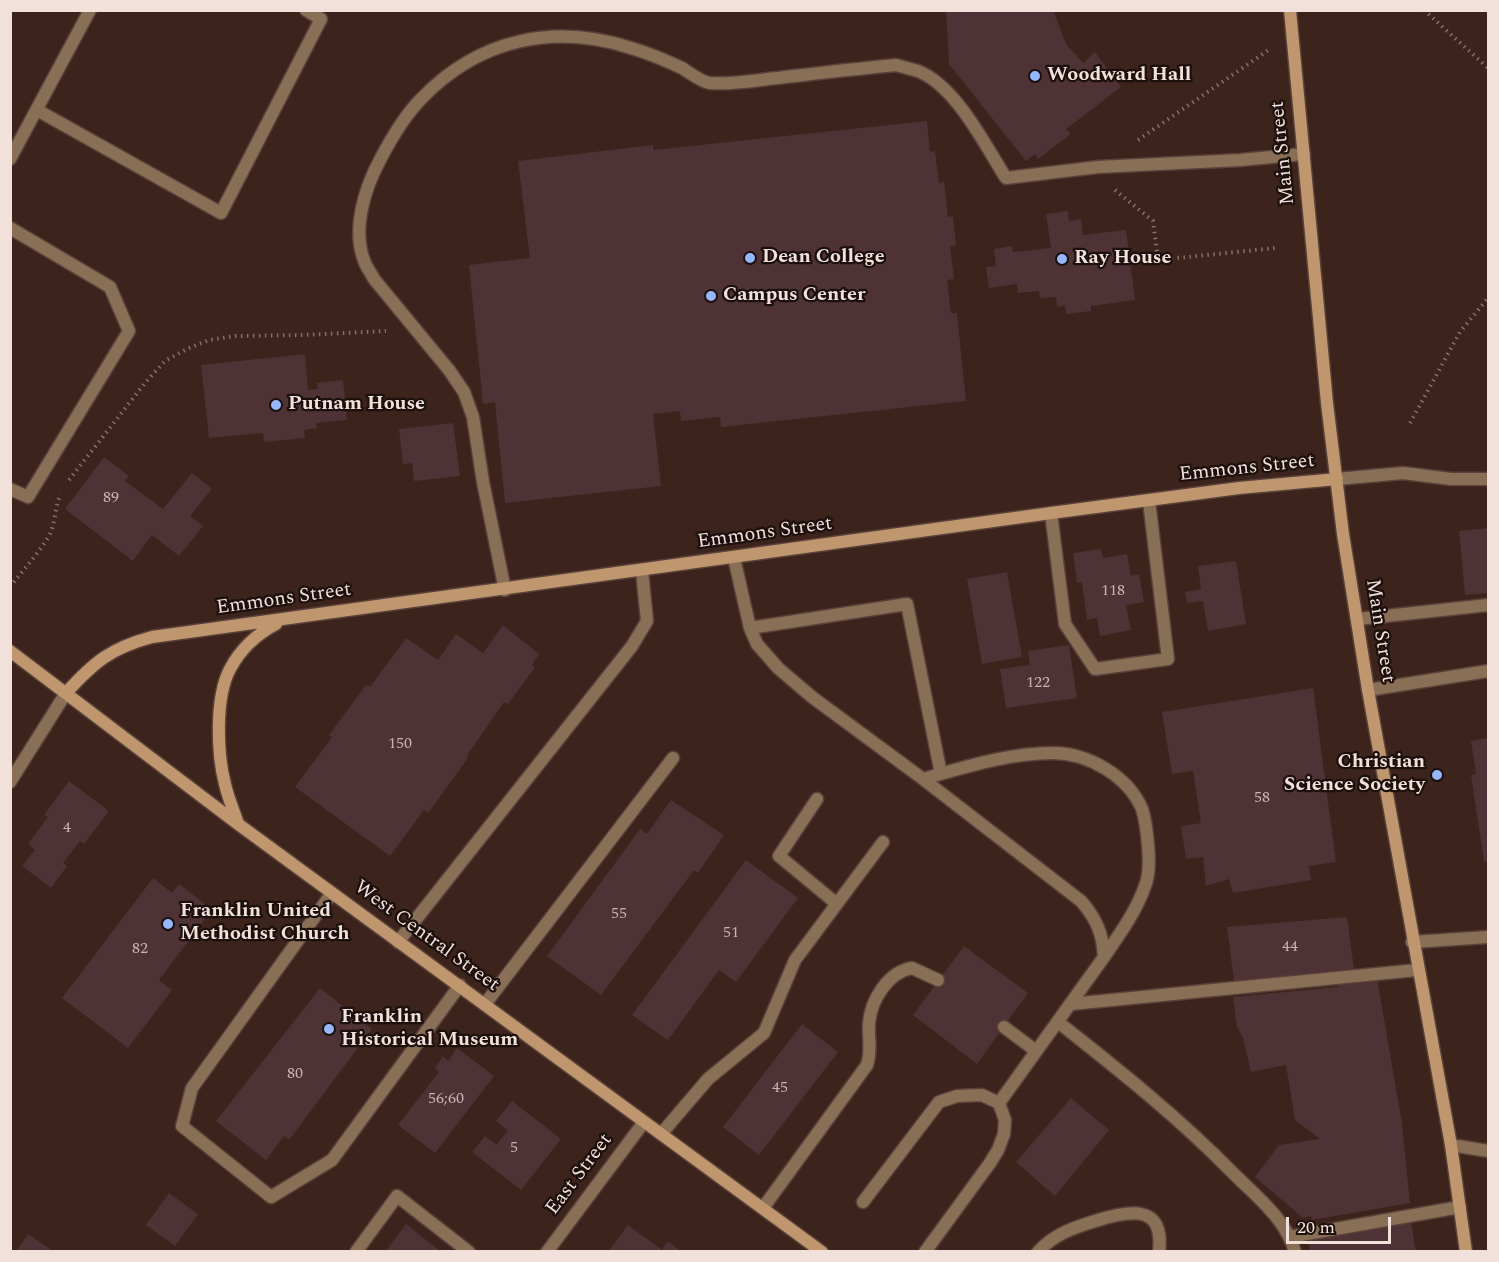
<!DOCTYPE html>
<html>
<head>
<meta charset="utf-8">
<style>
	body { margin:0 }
	#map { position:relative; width:1499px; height:1262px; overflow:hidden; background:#3c231b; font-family:Spectral,serif }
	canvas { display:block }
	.frame { position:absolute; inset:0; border:12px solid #f2e0db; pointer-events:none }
	.scale { position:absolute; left:1286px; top:1217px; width:105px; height:27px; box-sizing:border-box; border:3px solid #f2e0db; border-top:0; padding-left:8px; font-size:18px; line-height:21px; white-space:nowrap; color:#f2e0db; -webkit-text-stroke:4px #1b100c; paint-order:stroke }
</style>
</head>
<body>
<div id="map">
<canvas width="1499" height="1262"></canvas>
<div class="frame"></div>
<div class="scale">20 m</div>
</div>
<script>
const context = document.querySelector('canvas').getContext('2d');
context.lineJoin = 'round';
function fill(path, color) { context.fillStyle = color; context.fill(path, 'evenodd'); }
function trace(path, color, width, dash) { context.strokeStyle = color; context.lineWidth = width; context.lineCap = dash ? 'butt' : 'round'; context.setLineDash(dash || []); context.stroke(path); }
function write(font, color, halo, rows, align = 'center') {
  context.font = font + ' Spectral,serif'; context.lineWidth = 4.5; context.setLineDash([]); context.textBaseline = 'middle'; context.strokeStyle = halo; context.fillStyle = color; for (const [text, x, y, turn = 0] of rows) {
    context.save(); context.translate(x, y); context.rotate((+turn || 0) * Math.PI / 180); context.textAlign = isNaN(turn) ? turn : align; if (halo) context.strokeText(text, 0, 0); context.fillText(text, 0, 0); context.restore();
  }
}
fill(new Path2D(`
	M 946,10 L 1053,10 L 1066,44 L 1083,63 L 1095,52 L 1121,87 L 1066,129 L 1071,134 L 1038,159 L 1035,154 L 1026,161 L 949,64 Z
	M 927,121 L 930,152 L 935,151 L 939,183 L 944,182 L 948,217 L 953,216 L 956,245 L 950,246 L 954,279 L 947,280 L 951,313 L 957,313 L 966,401 L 721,427 L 720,417 L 681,421 L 680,411 L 653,414 L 661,486 L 505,503 L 495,402 L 483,404 L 469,265 L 530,258 L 518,161 L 653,145 L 653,150 Z
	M 1068,211 L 1069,221 L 1081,219 L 1083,235 L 1126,230 L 1135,300 L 1091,306 L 1091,311 L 1066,314 L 1065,306 L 1057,307 L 1056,297 L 1040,298 L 1039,291 L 1018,293 L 1017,284 L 989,288 L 986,267 L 996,266 L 994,249 L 1012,246 L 1013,252 L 1051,248 L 1046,214 Z
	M 305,354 L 308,390 L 318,389 L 317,383 L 343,380 L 347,420 L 316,423 L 317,428 L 304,430 L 305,438 L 264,442 L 263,433 L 209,438 L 201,365 Z
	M 453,423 L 460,476 L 414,481 L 412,463 L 403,464 L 399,429 Z
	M 104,457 L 129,476 L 125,481 L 163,509 L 192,473 L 212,489 L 190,516 L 203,526 L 179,556 L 152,535 L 133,561 L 65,509 Z
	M 1488,528 L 1488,593 L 1465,595 L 1459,531 Z
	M 1101,549 L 1103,558 L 1127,554 L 1131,576 L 1139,574 L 1144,602 L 1126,605 L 1131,630 L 1100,636 L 1097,618 L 1087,620 L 1082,582 L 1077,583 L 1073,553 Z
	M 1236,561 L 1246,624 L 1208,631 L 1203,601 L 1187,603 L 1185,592 L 1201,589 L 1198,566 Z
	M 1007,572 L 1022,657 L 982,664 L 967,579 Z
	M 503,625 L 539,654 L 532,665 L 535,667 L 508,704 L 504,702 L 468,754 L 466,761 L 428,813 L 424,810 L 390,856 L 295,787 L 332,737 L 329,735 L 366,685 L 370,687 L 406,638 L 438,660 L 456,634 L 483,653 Z
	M 1069,645 L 1077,698 L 1006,708 L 1000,669 L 1030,665 L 1028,651 Z
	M 1313,688 L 1336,862 L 1309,866 L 1311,880 L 1233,893 L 1229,879 L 1206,886 L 1203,857 L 1186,859 L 1181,826 L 1201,823 L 1193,771 L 1172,774 L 1162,712 Z
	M 1488,738 L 1488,861 L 1484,862 L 1471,775 L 1476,774 L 1471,741 Z
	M 69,781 L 109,811 L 84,844 L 80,841 L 63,863 L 67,866 L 51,888 L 22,866 L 35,850 L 28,844 L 48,817 L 44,815 Z
	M 671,800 L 724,835 L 698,873 L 694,870 L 601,995 L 547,956 L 640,829 L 647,834 Z
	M 746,860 L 798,898 L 736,982 L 719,970 L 668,1040 L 632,1015 Z
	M 153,878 L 172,893 L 179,884 L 205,904 L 198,914 L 205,919 L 159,980 L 172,990 L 128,1048 L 62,998 Z
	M 1347,917 L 1354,969 L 1234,981 L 1227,927 Z
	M 964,946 L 1028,993 L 977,1064 L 913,1015 Z
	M 1377,978 L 1402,1123 L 1410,1203 L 1312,1220 L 1311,1216 L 1303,1218 L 1255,1177 L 1279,1145 L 1320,1139 L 1295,1120 L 1286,1065 L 1251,1072 L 1243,1038 L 1237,1027 L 1233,997 L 1338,987 L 1337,980 Z
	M 320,988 L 372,1029 L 289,1140 L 284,1136 L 266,1160 L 216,1121 Z
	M 802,1024 L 838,1052 L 759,1155 L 723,1127 Z
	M 457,1048 L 494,1076 L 435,1153 L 398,1125 L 439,1072 L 435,1068 L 443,1056 L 448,1061 Z
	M 1071,1098 L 1109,1130 L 1055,1196 L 1016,1162 Z
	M 512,1101 L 561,1139 L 521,1190 L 472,1152 L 485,1136 L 496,1145 L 508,1131 L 496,1121 Z
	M 169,1193 L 198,1214 L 175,1246 L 146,1225 Z
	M 1411,1222 L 1416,1252 L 1310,1252 L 1308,1241 Z
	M 406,1224 L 441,1252 L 385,1252 Z
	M 628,1225 L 662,1250 L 668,1241 L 681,1252 L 608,1252 Z
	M 28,1234 L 50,1249 L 48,1252 L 16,1252 Z`), '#4f3235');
const lane = new Path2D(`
	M 37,110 L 221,213 L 321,19 L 306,10
	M 10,159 L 90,10
	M 10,228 L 110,287 L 129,331 L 28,497 L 10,489
	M 1051,513 L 1065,624 L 1095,669 L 1168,659 L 1149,501
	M 734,558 L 750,628 L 757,644 L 778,668 L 812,697 L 923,779 L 1081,901 C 1096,918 1103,934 1104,957 L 999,1103 L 1005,1120 L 1004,1134 L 998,1150 L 990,1163 L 925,1252
	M 505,590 L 483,482 L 473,417 L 464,392 L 449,370 L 374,279 C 371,273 367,268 365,263 C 351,230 365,187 381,158 C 392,137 405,115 422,98 C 479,39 554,23 631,48 C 648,53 665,60 682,68 C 690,73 701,82 710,83 C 732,85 756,80 778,78 C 817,73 856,69 896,65 C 903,67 911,69 918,71 C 956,86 985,145 1006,178 L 1098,167 L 1240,160 L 1304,154
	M 1358,619 L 1488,605
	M 750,628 L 907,604 L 941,774
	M 1368,690 L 1488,671
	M 923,779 C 965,767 1009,753 1053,753 C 1088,753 1128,776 1142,809 C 1146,821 1147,833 1148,845 C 1149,858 1150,873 1145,886 C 1136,912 1119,935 1104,957
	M 817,799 L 779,856 L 837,904
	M 332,893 L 192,1088 L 182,1126 L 271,1197 L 332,1160 L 460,985
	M 398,942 L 632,646 L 647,621 L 642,571
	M 485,1004 L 673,758
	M 1071,1004 L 1417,970
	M 1058,1022 C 1119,1070 1178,1117 1233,1173 C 1256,1196 1286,1219 1295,1252
	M 1004,1027 L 1036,1051
	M 661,1134 L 708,1079 L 764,1033 L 795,960 L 883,842
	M 863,1202 L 939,1102 L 957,1096 L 982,1095 L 999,1103
	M 763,1208 L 867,1065 C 872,1052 868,1037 869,1023 C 871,1000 888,972 912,968 L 938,980
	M 1290,1237 L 1460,1207
	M 356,1252 L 397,1196 L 469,1252
	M 1038,1252 C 1054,1234 1073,1228 1095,1221 C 1127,1211 1165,1202 1159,1252`);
const street = new Path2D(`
	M 1337,479 L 1403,473 L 1451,479 L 1488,479
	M 10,782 L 66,693
	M 1412,942 L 1488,937
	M 1451,1145 L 1488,1151
	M 547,1252 L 644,1122`);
const secondary = new Path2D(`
	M 1290,10 L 1327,403 L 1343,534 L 1368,690 L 1451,1145 L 1466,1252
	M 10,651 L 238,824 L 822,1252
	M 66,693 C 94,662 111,648 152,637 L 1051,513 L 1239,488 L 1337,479
	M 238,824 C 234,811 228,798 225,784 C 217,754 215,697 230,669 C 240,650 257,634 276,624`);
trace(lane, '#59413a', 15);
trace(street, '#59413a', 15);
trace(secondary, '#59413a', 15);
trace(new Path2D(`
	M 1424,10 L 1488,68
	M 1138,140 L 1270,49
	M 1115,190 L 1153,221 L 1158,260 L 1275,248
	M 1410,423 L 1460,332 L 1488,298
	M 69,480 L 145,383 L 165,361 L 187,349 L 209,340 L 235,336 L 304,335 L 386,331
	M 10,587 C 23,570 38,554 49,536 C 56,523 54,508 61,494`), '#87706a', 4, [1.5, 4.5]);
trace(lane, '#896f56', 12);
trace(street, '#896f56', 12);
trace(secondary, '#bf966e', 12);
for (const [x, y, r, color] of [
	[1035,76,6,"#96b6fd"],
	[750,258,6,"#96b6fd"],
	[1062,259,6,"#96b6fd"],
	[711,296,6,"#96b6fd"],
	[276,405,6,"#96b6fd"],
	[1437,775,6,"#96b6fd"],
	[168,924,6,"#96b6fd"],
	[329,1029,6,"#96b6fd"]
]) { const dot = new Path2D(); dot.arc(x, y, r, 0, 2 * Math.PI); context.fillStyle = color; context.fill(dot); trace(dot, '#1b100c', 2); }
write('16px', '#c9b4b2', null, [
	["89",111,499],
	["118",1113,592],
	["122",1038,684],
	["150",400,745],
	["58",1262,799],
	["4",67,829],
	["55",619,915],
	["51",731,934],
	["44",1290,948],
	["82",140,950],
	["80",295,1075],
	["45",780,1089],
	["56;60",446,1100],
	["5",514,1149]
]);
write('bold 20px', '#f2e0db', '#1b100c', [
	["Woodward Hall",1047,76],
	["Dean College",762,258],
	["Ray House",1074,259],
	["Campus Center",723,296],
	["Putnam House",288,405],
	["Christian",1425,763,"right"],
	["Science Society",1425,786,"right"],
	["Franklin United",180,912],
	["Methodist Church",180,935],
	["Franklin",341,1018],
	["Historical Museum",341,1041]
], 'left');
write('20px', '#f2e0db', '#1b100c', [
	["Main Street",1284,153,-96],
	["Emmons Street",1247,469,-6],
	["Emmons Street",765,534,-8],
	["Emmons Street",284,600,-8],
	["Main Street",1379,631,81],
	["West Central Street",426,937,36],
	["East Street",580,1175,-53]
]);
</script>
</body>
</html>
